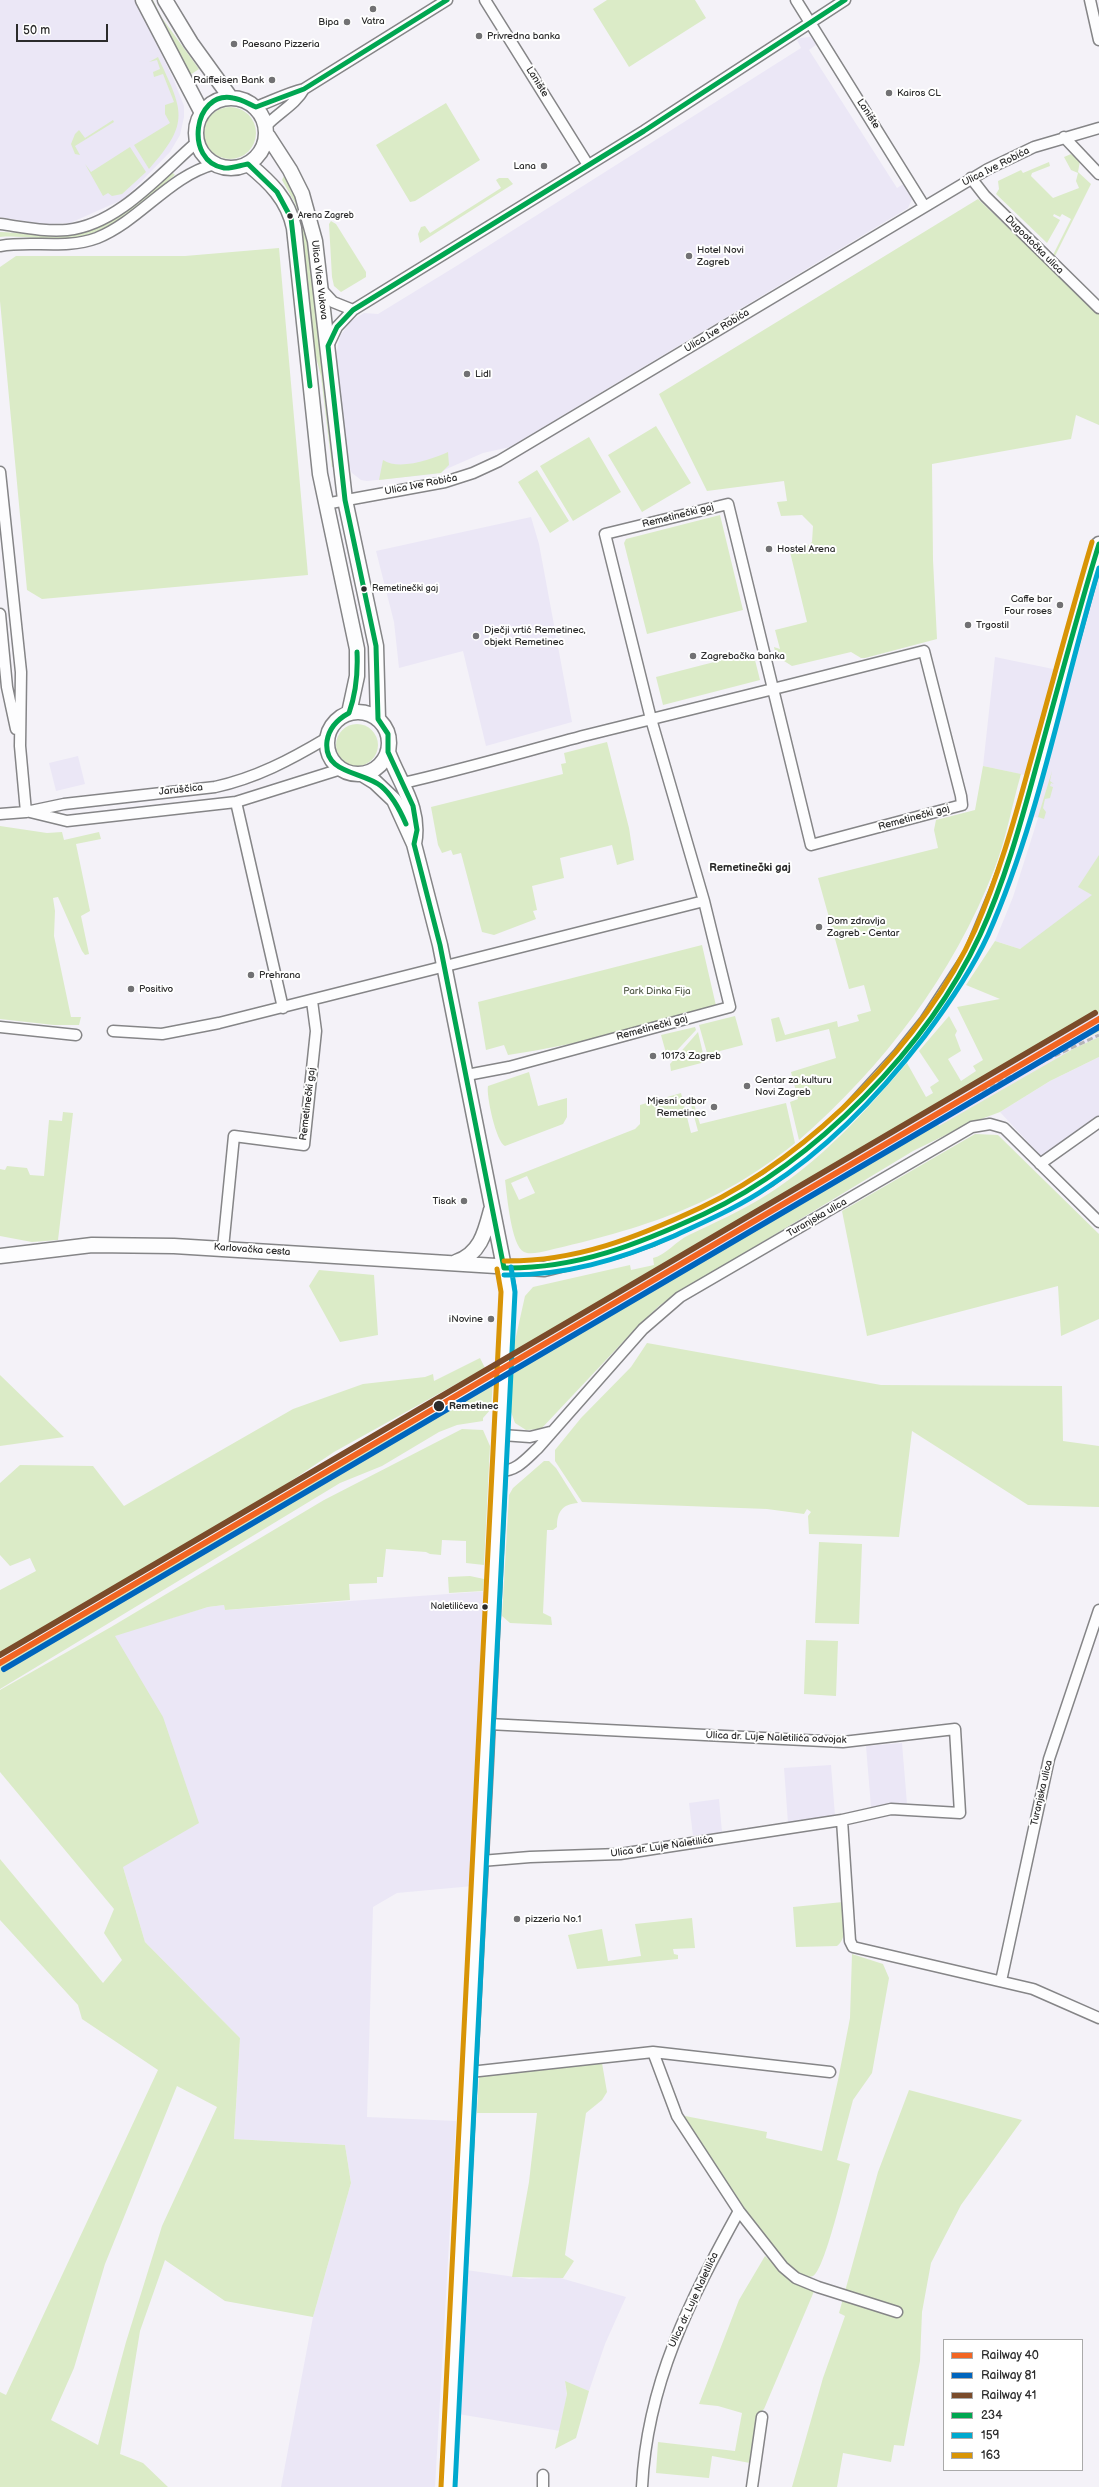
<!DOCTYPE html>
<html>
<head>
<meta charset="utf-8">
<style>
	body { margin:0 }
	#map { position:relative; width:1099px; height:2487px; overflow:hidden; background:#f4f2f8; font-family:"Balsamiq Sans",sans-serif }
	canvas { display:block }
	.legend { position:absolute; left:943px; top:2339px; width:140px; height:132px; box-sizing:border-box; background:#fff; border:1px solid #aaa; margin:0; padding:5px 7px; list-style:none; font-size:12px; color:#2b2b2b }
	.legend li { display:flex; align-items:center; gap:8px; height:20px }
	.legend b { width:20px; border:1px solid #aaa }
	.scale { position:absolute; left:16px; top:24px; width:92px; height:18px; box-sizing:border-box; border:2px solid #2b2b2b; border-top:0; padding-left:5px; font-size:12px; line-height:14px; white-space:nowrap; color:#2b2b2b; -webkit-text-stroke:3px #fff; paint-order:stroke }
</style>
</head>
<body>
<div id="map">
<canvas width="1099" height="2487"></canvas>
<ul class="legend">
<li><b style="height:5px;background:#f26522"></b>Railway 40</li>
<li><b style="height:5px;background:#0065bd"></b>Railway 81</li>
<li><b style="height:5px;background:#7a4b2a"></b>Railway 41</li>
<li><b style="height:5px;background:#00a651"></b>234</li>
<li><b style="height:5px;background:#00a9ce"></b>159</li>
<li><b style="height:5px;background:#d89406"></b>163</li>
</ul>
<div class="scale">50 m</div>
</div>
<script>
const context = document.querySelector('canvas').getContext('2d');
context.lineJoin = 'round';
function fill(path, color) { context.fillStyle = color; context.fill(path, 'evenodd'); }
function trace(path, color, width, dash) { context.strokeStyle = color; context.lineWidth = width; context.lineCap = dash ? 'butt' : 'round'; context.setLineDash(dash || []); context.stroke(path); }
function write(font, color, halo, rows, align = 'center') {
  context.font = font + ' "Balsamiq Sans",sans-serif'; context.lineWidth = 4; context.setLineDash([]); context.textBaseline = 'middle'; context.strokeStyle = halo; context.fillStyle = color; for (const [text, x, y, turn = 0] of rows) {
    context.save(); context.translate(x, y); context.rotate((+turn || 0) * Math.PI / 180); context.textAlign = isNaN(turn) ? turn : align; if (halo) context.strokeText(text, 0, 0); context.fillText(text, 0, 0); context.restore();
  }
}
fill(new Path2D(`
	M 0,0 L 135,0 L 173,78 L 184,106 L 184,117 L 180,135 L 170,152 L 124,199 L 70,223 L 42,224 L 0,217 Z
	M 810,37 L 817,44 L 809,50 L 897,188 L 905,183 L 911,193 L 912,199 L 908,208 L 510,447 L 483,453 L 435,474 L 367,481 L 361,480 L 352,473 L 347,463 L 336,355 L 340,336 L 351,321 L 364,313 L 378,314 L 458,265 L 801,48 L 797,40 L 800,38 Z
	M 531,517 L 539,544 L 572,722 L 486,746 L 463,651 L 399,668 L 394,622 L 376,551 Z
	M 1099,572 L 1099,902 L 1020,949 L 995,941 L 1013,897 L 1038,818 L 1030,815 Z
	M 995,657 L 1058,670 L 1029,776 L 983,766 Z
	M 78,756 L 85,784 L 56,791 L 49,763 Z
	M 1099,1013 L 1099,1024 L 1061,1046 L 1063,1049 L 1099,1032 L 1099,1037 L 1073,1049 L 939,1127 L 936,1120 L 523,1363 L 512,1367 L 511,1359 Z
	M 1099,1057 L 1099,1125 L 1047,1163 L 1000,1112 L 1050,1081 Z
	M 489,1591 L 473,1886 L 397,1893 L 373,1907 L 367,2117 L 456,2121 L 435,2487 L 281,2487 L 313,2317 L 351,2183 L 345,2145 L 234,2139 L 240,2038 L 145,1942 L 123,1867 L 114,1635 L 208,1607 L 224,1605 L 225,1610 Z
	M 902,1743 L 907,1804 L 871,1807 L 866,1746 Z
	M 831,1765 L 835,1816 L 788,1823 L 784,1768 Z
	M 719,1799 L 722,1832 L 693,1836 L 689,1803 Z
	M 466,2270 L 529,2279 L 557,2277 L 626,2297 L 605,2344 L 589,2391 L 565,2382 L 567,2394 L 560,2431 L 458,2414 Z`), '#ebe7f6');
fill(new Path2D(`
	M 149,0 L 153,0 L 162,18 L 199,69 L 190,75 Z
	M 607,0 L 695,0 L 706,18 L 629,67 L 593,9 Z
	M 158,57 C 183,111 191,122 149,169 L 134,145 L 170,123 L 165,114 L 165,105 L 174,102 L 163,74 L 154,77 L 153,72 L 160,69 L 157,60 L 149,62 Z
	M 446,103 L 480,160 L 415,201 L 410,202 L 376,145 Z
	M204 133a26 26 0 1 1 52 0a26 26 0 1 1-52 0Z
	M 113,120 L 114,122 L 75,146 L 80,155 L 75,154 L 71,144 L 75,134 L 79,130 L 85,138 Z
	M 130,147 L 146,172 L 122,194 L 112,196 L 108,193 L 103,196 L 85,164 L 91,172 Z
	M 1071,154 L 1080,161 L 1078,172 L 1091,184 L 1055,256 L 1053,255 L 1071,219 L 1062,214 L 1060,217 L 1054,214 L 1053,216 L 1060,220 L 1047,243 L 996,194 L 999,189 L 998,181 L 1021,170 L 1023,173 L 1049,162 L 1050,166 L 1032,173 L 1031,176 L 1053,198 L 1079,188 L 1076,181 L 1078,173 L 1071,170 L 1064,157 Z
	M 172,172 L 175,175 C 141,202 111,236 65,239 C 43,240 22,235 0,237 L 0,232 C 18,232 36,236 55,236 C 105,235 137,203 172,172 Z
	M 284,176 L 298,201 L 307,236 L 335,467 L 332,467 L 321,376 L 314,350 L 300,218 L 295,203 L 282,180 Z
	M 499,178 L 508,178 L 513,184 L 420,243 L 418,234 L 421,227 L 425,226 L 430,233 L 501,188 L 496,180 Z
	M 978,199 L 1099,314 L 1099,425 L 1076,415 L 1071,439 L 932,464 L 933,560 L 937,639 L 865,658 L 861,658 L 851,652 L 792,666 L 776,656 L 774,647 L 780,649 L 775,630 L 807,622 L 790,552 L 806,547 L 812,542 L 813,526 L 802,515 L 781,516 L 777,502 L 787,501 L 784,481 L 707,491 L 659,394 Z
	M 331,221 L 336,224 L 366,272 L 366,277 L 341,292 L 334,286 L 332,277 L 329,224 Z
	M 279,248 L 308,575 L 42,599 L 27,590 L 0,301 L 0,267 L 16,256 L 185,256 Z
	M 656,426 L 691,483 L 642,512 L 608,455 Z
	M 589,437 L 621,492 L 573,521 L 540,466 Z
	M 448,452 L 449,465 L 441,473 L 379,480 L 383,460 C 399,471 433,459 448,452 Z
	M 537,470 L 569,521 L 550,533 L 518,482 Z
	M 720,515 L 743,610 L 647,634 L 624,543 L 626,539 Z
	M 753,652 L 760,680 L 663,705 L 656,677 Z
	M336 745a21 21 0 1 1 42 0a21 21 0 1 1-42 0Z
	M 607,742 L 629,828 L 634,860 L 617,865 L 612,845 L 560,858 L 564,878 L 532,886 L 537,910 L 533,911 L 536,919 L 494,935 L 482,932 L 461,853 L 453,855 L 451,850 L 442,853 L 438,845 L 431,807 L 563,774 L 561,764 L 566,763 L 564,753 Z
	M 983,766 L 1021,774 C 1012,805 1006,840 994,870 C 953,975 884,1066 799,1140 L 790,1102 L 798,1099 L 791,1072 L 836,1058 L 829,1029 L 776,1042 L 771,1019 L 779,1017 L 785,1035 L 837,1021 L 838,1027 L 859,1021 L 857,1015 L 871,1011 L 864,985 L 849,989 L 818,878 L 938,848 L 934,830 L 936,820 L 975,810 Z
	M 1052,771 L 1050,781 L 1054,784 L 1051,783 L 1050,786 L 1053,787 L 1050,798 L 1045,799 L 1043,808 L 1046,812 L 1044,819 L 1038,817 Z
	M 0,826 L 47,833 L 62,832 L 64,840 L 99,832 L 101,839 L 76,844 L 90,911 L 81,916 L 89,954 L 85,955 L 82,951 L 58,897 L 53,898 L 55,911 L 54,936 L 71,1017 L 81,1017 L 79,1025 L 54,1025 L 0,1019 Z
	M 1099,855 L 1099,1013 L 511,1359 L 525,1296 L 533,1287 L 630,1265 L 631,1270 L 654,1265 L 653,1258 C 666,1255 676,1241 689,1235 C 714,1223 741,1211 765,1196 C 820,1162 865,1112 907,1063 L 926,1097 L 933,1093 L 930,1087 L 939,1081 L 919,1051 L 949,1016 L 957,1031 L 955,1035 L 961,1051 L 948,1059 L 961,1081 L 976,1071 L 973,1066 L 983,1060 L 957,1007 L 1000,999 L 966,985 L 995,941 L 1020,949 L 1092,895 L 1078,887 Z
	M 702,945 L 717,1010 C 648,1028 578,1044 508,1055 L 504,1045 L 486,1050 L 478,1002 Z
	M 735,1016 L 743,1045 L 720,1051 L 709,1060 L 699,1025 Z
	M 1099,1024 L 1099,1032 L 1062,1049 L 1061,1046 Z
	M 695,1027 L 696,1030 L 668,1060 L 661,1035 Z
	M 698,1032 L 705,1062 L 671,1071 L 670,1064 Z
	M 1099,1037 L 1099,1057 L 1050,1081 L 1000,1112 L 968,1124 L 913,1151 L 673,1296 L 659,1306 L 638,1326 L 541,1429 L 526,1430 L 515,1423 L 511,1412 L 512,1367 L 523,1363 L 936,1120 L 939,1126 L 1073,1049 Z
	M 529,1072 L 538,1106 L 567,1098 L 567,1117 L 563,1124 L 505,1146 C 496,1142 486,1095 488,1086 Z
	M 681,1093 L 691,1133 L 698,1131 L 691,1105 L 694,1104 L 700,1124 L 786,1103 L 795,1143 C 716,1207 643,1228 546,1251 C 540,1252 530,1255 524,1252 C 511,1246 507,1194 505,1180 L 635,1129 L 640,1124 L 640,1105 ZM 527,1176 L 535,1193 L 519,1200 L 511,1183 Z
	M 63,1112 L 73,1113 L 58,1240 L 32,1242 L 0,1236 L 0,1169 L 5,1170 L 7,1166 L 27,1168 L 30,1175 L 44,1176 L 49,1120 L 62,1121 Z
	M 975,1134 L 998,1135 L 1099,1234 L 1099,1319 L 1061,1336 L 1058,1286 L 867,1336 L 842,1211 Z
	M 319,1270 L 374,1275 L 378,1335 L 340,1342 L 309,1286 Z
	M 647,1343 L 881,1385 L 1062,1386 L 1063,1441 L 1099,1446 L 1099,1507 L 1028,1505 L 912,1431 L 899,1537 L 809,1534 L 808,1516 L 811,1512 L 807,1509 L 804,1514 L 767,1509 L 582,1502 L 555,1461 L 555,1450 L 581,1418 L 631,1367 Z
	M 480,1358 L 485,1368 L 334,1452 L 218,1530 L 0,1657 L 0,1590 L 36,1571 L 30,1558 L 10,1566 L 0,1555 L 0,1483 L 20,1465 L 93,1466 L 124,1506 L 293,1409 L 363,1384 L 425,1377 L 433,1374 L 434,1381 Z
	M 0,1375 L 64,1437 L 0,1446 Z
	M 493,1380 L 491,1409 L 483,1418 L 483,1421 L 457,1425 L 439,1432 L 382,1466 L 340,1483 L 0,1689 L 0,1663 L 258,1512 Z
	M 462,1429 L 483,1430 L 490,1446 L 484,1565 L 466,1563 L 466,1541 L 442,1540 L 441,1555 L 430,1554 L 426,1552 L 386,1549 L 383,1577 L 377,1577 L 377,1583 L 349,1584 L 350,1600 L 225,1610 L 224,1605 L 208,1607 L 115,1636 L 163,1717 L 199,1823 L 123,1867 L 145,1942 L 240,2038 L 234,2139 L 345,2145 L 351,2183 L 313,2317 L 225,2301 L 165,2260 L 140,2331 L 120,2454 L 143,2463 L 168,2487 L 0,2487 L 0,2392 L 6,2395 L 158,2070 L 82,2019 L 78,2005 L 0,1920 L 0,1859 L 103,1983 L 122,1960 L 104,1933 L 114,1909 L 0,1772 L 0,1690 L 111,1627 L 324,1500 ZM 177,2086 L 217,2107 L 162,2226 L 126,2342 L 98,2445 L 51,2420 L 74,2368 L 105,2264 Z
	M 544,1461 L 549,1461 L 556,1468 L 578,1503 C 563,1504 557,1511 557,1527 L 553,1530 L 547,1530 L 543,1613 L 551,1617 L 552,1625 L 510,1623 L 502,1616 L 509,1495 L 513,1488 Z
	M 819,1542 L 862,1544 L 859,1624 L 815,1623 Z
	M 470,1576 L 484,1579 L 483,1591 L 449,1593 L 448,1577 Z
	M 806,1640 L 838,1641 L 836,1696 L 804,1694 Z
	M 843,1902 C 843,1915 849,1938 837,1946 L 796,1947 L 793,1907 Z
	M 692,1918 L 695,1948 L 673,1949 L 674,1954 L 678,1955 L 678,1959 L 577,1969 L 568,1935 L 602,1929 L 608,1961 L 641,1956 L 635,1924 Z
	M 852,1954 L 883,1964 L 889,1978 L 872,2073 L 853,2100 L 837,2160 L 850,2164 C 845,2181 825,2270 813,2276 C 799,2282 786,2263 779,2254 C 763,2236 745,2218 736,2195 L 680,2115 L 767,2132 L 766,2138 L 822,2151 L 838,2080 L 850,2018 Z
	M 602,2063 L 607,2092 L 602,2100 L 586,2113 L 565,2255 L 574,2261 L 563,2278 L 512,2277 L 529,2182 L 537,2113 L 477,2113 L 479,2076 Z
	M 909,2090 L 1022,2120 L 961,2205 L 931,2263 L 922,2312 L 920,2361 L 904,2446 L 894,2445 L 891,2462 L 843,2453 L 837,2487 L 792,2487 L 823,2378 L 845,2316 L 839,2313 L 878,2172 Z
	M 765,2256 L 794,2282 L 815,2289 L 764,2409 L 756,2416 L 750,2463 L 712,2456 L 709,2478 L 656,2473 L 658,2442 L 735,2451 L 742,2413 L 718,2406 L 699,2404 L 739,2300 Z
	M 565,2381 L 589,2391 L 576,2438 L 555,2449 L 567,2394 Z`), '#dbebc7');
const street = new Path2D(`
	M 485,0 L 588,165
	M 796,0 L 924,206
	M 1090,0 L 1099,40
	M 256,107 C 272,101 287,93 304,89 L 447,0
	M 266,126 C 278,113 296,104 304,89
	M 1064,137 L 1099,174
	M 971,178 L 985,196 L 1099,308
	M 0,224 C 22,227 45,232 67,230 C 118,225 160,174 197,142
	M 0,246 C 32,240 65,250 97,238 C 141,220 169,176 215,164
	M 321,289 L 333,302 L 353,310
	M 328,346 L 337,327 L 353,310 L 644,131 L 845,0
	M 0,472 L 21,672 L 20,746 L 26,812
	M 325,504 L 445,482 L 473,473 L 499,461 L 988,169 L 1034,147 L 1099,128
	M 0,614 L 7,687 L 16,729
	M 403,783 C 465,769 526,751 587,735 C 699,707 812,680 924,651 L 961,796 L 962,805 L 811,845 L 728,504 L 605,534 L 651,719 L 704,901 L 730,1007 L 509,1067 L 467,1075
	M 236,802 L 283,1008
	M 30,812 L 67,821 L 236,802 L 341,769
	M 0,814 L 26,812 L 64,804 L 215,787 C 256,778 290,760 327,738
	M 0,1027 L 76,1035
	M 113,1031 L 162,1034 L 219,1023 L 704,901
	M 1040,1164 L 1099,1122
	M 223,1248 L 234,1136 L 304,1145 L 316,1031 L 312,1001
	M 502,1435 L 530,1437 L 550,1432
	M 500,1471 C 517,1471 526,1459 538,1448 L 643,1329 L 680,1297 L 972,1127 L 990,1124 L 1004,1128 L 1099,1222
	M 488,1724 L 843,1742 L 955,1729 L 960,1813 L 891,1809 L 842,1820 L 850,1941 L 853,1947 L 1033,1989 L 1099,2018
	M 481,1861 L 530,1857 L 620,1854 L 842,1820
	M 1001,1981 L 1049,1759 L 1099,1610
	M 653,2052 L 677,2116 L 739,2211 L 783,2267 L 796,2278 L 818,2287 L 897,2312
	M 470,2072 L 653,2052 L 830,2072
	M 543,2487 L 543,2475
	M 642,2487 C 647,2383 690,2300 739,2211
	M 752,2487 L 762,2417`);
const secondary = new Path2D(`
	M 143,0 L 202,113
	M 165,0 L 191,43 L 230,97
	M196 133a35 35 0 1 1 70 0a35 35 0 1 1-70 0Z
	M 268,136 L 290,170 L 302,194 L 315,241 L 345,500 L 376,646 L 378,719
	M 248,164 C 270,182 288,199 294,228 L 320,474 L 357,649 L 357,676 L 349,713
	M327 743a31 31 0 1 1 62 0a31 31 0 1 1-62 0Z
	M 388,752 C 400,784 421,808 414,844
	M 362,774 L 375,782 L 394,800 L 414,844 L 440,945 L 508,1287 L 486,1761 L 448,2487
	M 0,1256 L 92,1245 L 174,1246 L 544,1269 L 617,1251 L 651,1239 L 735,1199 L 768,1180 L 805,1152 L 847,1113 L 899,1056 L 927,1021 L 971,954 L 999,886 L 1019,830 L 1099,544
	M 456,1262 C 480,1254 485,1233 491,1210`);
trace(street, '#858587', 13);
trace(secondary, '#858587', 17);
trace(street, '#fdfdfe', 10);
trace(secondary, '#fdfdfe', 14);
trace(new Path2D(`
	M 957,1102 L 1099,1035`), '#b5b5b6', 3, [6, 3]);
trace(new Path2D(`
	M 310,386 L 291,218 L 277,192 L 248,164 C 241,165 231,169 224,168 C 184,162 193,90 233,98 C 241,99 249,104 256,107 L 304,89 L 447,0
	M 357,652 C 358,673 356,693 349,713 C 338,719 329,728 327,741 C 323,774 362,771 381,786 C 393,796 400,810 406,824
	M 504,1268 L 440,945 L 414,844 L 417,830 L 413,806 L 388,752 L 388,734 L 378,719 L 376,646 L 345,500 L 328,346 L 337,327 L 353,310 L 644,131 L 845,0
	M 504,1268 C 577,1269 639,1244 704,1214 C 815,1162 928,1047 980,935 C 1004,883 1020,826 1035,771 C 1056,695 1076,619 1099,544`), '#00a651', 5);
trace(new Path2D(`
	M 504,1275 C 564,1276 619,1260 674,1236 C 706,1221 739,1207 768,1187 C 829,1148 880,1094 924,1037 C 948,1005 971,972 988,935 C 1040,818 1062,690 1099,568
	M 455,2487 L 515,1292 L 511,1267`), '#00a9ce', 5);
trace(new Path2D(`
	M 504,1261 C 576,1262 638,1237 702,1207 C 811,1156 926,1039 975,930 C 998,877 1014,822 1029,767 C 1050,692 1070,616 1092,542
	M 441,2487 L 501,1292 L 497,1269`), '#d89406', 5);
trace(new Path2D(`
	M 0,1663 L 1099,1019`), '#f26522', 6);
trace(new Path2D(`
	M 4,1669 L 1099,1027`), '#0065bd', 6);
trace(new Path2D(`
	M 0,1655 L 1095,1013`), '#7a4b2a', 6);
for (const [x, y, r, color] of [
	[373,9,4,"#717173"],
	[347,22,4,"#717173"],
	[479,36,4,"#717173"],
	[234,44,4,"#717173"],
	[272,80,4,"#717173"],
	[889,93,4,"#717173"],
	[544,166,4,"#717173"],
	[290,216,3.5,"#2b2b2b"],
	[689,256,4,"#717173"],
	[467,374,4,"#717173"],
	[769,549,4,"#717173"],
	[364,589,3.5,"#2b2b2b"],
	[1060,605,4,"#717173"],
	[968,625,4,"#717173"],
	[476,636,4,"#717173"],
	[693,656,4,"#717173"],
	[819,927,4,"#717173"],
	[251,975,4,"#717173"],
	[131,989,4,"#717173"],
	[653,1056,4,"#717173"],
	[747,1086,4,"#717173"],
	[714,1107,4,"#717173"],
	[464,1201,4,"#717173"],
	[491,1319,4,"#717173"],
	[439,1406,6,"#2b2b2b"],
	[485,1607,3.5,"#2b2b2b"],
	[517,1919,4,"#717173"]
]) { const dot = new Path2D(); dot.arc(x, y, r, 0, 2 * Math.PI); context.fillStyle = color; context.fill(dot); trace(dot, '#fff', 1.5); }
write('9px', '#2b2b2b', '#fff', [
	["Arena Zagreb",298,216],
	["Remetinečki gaj",372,589],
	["Naletilićeva",478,1607,"right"]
], 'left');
write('10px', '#2b2b2b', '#fff', [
	["Vatra",373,21,"center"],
	["Bipa",339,22,"right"],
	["Privredna banka",487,36],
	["Paesano Pizzeria",242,44],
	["Raiffeisen Bank",264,80,"right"],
	["Kairos CL",897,93],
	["Lana",536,166,"right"],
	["Hotel Novi",697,250],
	["Zagreb",697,262],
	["Lidl",475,374],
	["Hostel Arena",777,549],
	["Caffe bar",1052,599,"right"],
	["Four roses",1052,611,"right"],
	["Trgostil",976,625],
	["Dječji vrtić Remetinec,",484,630],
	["objekt Remetinec",484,642],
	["Zagrebačka banka",701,656],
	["Dom zdravlja",827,921],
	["Zagreb - Centar",827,933],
	["Prehrana",259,975],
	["Positivo",139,989],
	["10173 Zagreb",661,1056],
	["Centar za kulturu",755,1080],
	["Novi Zagreb",755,1092],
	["Mjesni odbor",706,1101,"right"],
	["Remetinec",706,1113,"right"],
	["Tisak",456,1201,"right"],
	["iNovine",483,1319,"right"],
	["pizzeria No.1",525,1919]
], 'left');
write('10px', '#2b2b2b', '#fff', [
	["Lanište",537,82,58],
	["Lanište",868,114,57],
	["Ulica Ive Robića",996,167,-27],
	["Dugootočka ulica",1034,245,45],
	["Ulica Vice Vukova",319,280,83],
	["Ulica Ive Robića",717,331,-31],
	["Ulica Ive Robića",421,485,-11],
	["Remetinečki gaj",678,516,-14],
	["Jaruščica",181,790,-6],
	["Remetinečki gaj",914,818,-15],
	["Remetinečki gaj",652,1028,-15],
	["Remetinečki gaj",308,1104,-83],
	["Turanjska ulica",817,1218,-30],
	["Karlovačka cesta",252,1250,4],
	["Ulica dr. Luje Naletilića odvojak",776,1738,2],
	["Turanjska ulica",1042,1793,-77],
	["Ulica dr. Luje Naletilića",662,1847,-8],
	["Ulica dr. Luje Naletilića",694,2300,-65]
]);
write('10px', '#525a48', '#fff', [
	["Park Dinka Fija",657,991]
]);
write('bold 10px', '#2b2b2b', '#fff', [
	["Remetinec",449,1406]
], 'left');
write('bold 11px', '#2b2b2b', '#fff', [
	["Remetinečki gaj",750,868]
]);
</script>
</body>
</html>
